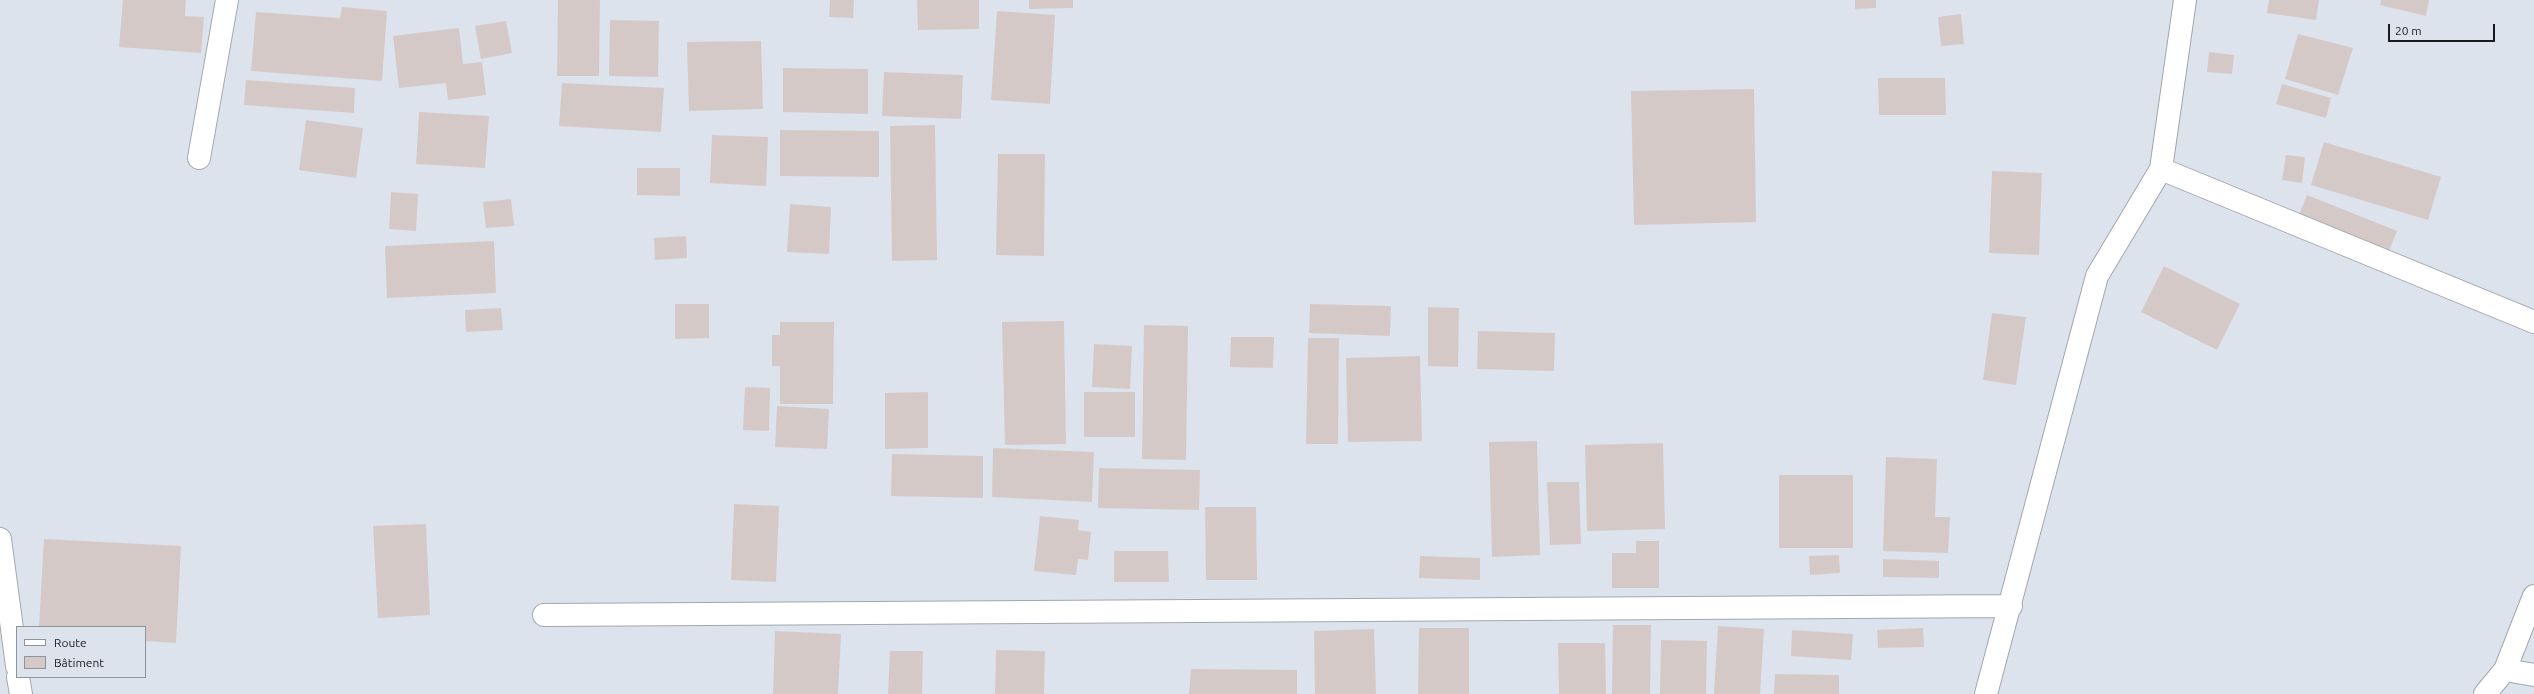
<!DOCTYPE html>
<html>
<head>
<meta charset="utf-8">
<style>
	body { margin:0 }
	#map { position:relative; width:2534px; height:694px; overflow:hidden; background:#dde3ec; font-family:Ubuntu,sans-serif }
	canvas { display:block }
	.legend { position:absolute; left:16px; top:626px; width:130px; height:52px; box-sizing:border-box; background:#dde3ec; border:1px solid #8f939a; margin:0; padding:5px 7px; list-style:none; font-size:12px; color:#191b1e }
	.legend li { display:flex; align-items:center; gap:8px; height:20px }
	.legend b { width:20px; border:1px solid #8f939a }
	.scale { position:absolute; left:2388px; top:24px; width:107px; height:18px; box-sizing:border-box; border:2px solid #191b1e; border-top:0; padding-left:5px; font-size:12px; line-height:14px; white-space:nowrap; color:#191b1e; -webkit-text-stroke:3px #dde3ec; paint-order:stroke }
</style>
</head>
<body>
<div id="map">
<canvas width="2534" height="694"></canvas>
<ul class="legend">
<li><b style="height:5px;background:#fff"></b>Route</li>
<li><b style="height:11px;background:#d5c9c8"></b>Bâtiment</li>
</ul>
<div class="scale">20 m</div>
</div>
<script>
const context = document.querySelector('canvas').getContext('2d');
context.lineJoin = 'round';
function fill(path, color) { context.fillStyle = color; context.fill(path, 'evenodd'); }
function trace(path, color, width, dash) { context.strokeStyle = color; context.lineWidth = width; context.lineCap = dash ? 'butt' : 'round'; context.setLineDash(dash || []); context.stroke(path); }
fill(new Path2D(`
	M 123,0 L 186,0 L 185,16 L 204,17 L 201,53 L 119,47 Z
	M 558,0 L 600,0 L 599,76 L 557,76 Z
	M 830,0 L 854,0 L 853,18 L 829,17 Z
	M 917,0 L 979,0 L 979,29 L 918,30 Z
	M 1029,0 L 1073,0 L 1073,8 L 1029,9 Z
	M 1855,0 L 1876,0 L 1876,8 L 1855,9 Z
	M 2269,0 L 2319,0 L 2316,20 L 2267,13 Z
	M 2381,0 L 2429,0 L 2426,16 L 2380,5 Z
	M 342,7 L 387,11 L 382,81 L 251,71 L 256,12 L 340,18 Z
	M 997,11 L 1055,15 L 1050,104 L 991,100 Z
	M 1961,14 L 1964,44 L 1941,46 L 1938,17 Z
	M 610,20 L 659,21 L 658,77 L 609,76 Z
	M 506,21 L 512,53 L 481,59 L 475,26 Z
	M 459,28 L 463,64 L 482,62 L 486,95 L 448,100 L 446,83 L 399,88 L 393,36 Z
	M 2298,34 L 2353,48 L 2338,95 L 2285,79 Z
	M 761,41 L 763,109 L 689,111 L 687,42 Z
	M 2209,52 L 2234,55 L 2232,74 L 2207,72 Z
	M 783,68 L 868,69 L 868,114 L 783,112 Z
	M 884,72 L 963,75 L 961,119 L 882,116 Z
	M 1878,78 L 1945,78 L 1946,115 L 1879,115 Z
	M 246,80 L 355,88 L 354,113 L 244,105 Z
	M 562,83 L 664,88 L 661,132 L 559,126 Z
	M 2282,84 L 2331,98 L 2326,118 L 2276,104 Z
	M 1754,89 L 1756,222 L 1634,225 L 1631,91 Z
	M 419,112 L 489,116 L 485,168 L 416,164 Z
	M 306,120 L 363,128 L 356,178 L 299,170 Z
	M 935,125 L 937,260 L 892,261 L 890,126 Z
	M 780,130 L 879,131 L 879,177 L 780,176 Z
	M 712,135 L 768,137 L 766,186 L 710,183 Z
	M 2324,142 L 2441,177 L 2428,220 L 2311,185 Z
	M 998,154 L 1045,154 L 1044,256 L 996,255 Z
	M 2286,155 L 2305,157 L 2302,183 L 2282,180 Z
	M 637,168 L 680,168 L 680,196 L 637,195 Z
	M 1992,171 L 2042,173 L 2039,255 L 1989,253 Z
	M 391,192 L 418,194 L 416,231 L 389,229 Z
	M 2307,195 L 2397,231 L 2389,251 L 2299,215 Z
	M 511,199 L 514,226 L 486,228 L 483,202 Z
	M 790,204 L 831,207 L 829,254 L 787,252 Z
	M 686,236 L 687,258 L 655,260 L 654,238 Z
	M 494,241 L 496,293 L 387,298 L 385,246 Z
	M 2164,266 L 2240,304 L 2217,350 L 2141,312 Z
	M 675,304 L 709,304 L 709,338 L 675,339 Z
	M 1310,304 L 1391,306 L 1390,336 L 1309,333 Z
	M 1428,307 L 1459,308 L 1458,367 L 1428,366 Z
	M 501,308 L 503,330 L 466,332 L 465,310 Z
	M 1992,313 L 2026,317 L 2016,385 L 1983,380 Z
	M 1064,321 L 1066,444 L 1005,445 L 1002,322 Z
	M 780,322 L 834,322 L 833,404 L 780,404 L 780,366 L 772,366 L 772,335 L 780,335 Z
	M 1144,325 L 1188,326 L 1186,460 L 1142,459 Z
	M 1478,331 L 1555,333 L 1554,371 L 1477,369 Z
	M 1231,337 L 1274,337 L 1273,368 L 1230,367 Z
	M 1308,338 L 1339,338 L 1338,444 L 1306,444 Z
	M 1094,344 L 1132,346 L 1130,389 L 1092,387 Z
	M 1420,356 L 1422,441 L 1348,442 L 1346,358 Z
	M 745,387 L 770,388 L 769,431 L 743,430 Z
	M 928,392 L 928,448 L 885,449 L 885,393 Z
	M 1084,392 L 1135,392 L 1135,437 L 1084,437 Z
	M 777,406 L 829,409 L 827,449 L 775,447 Z
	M 1537,441 L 1540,555 L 1492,557 L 1489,442 Z
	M 1663,443 L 1665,529 L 1587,531 L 1585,445 Z
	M 993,448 L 1094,452 L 1092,502 L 992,497 Z
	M 892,454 L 983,456 L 983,498 L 891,496 Z
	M 1886,457 L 1937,459 L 1935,517 L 1950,517 L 1948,553 L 1883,551 Z
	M 1099,468 L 1200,470 L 1199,510 L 1098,508 Z
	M 1779,475 L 1853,475 L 1853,548 L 1779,548 Z
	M 1547,482 L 1579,482 L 1581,544 L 1550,545 Z
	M 734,504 L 779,506 L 776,582 L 731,580 Z
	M 1205,507 L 1256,507 L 1257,580 L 1206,580 Z
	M 1040,516 L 1079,520 L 1078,530 L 1091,532 L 1088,560 L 1078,559 L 1076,575 L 1034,571 Z
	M 426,524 L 430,615 L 378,618 L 373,526 Z
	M 44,539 L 181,546 L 176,643 L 145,641 L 145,627 L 39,627 Z
	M 1636,541 L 1659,541 L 1659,588 L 1612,588 L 1612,553 L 1636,553 Z
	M 1114,551 L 1168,551 L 1169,582 L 1114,582 Z
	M 1839,555 L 1840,573 L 1810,575 L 1809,556 Z
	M 1420,556 L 1480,558 L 1480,580 L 1419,578 Z
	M 1883,559 L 1939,561 L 1939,578 L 1883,577 Z
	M 1613,625 L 1651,625 L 1650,694 L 1612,694 Z
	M 1718,626 L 1764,629 L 1760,694 L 1714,694 Z
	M 1419,628 L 1469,628 L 1469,694 L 1418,694 Z
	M 1923,628 L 1924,647 L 1878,648 L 1877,630 Z
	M 1374,629 L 1376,694 L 1315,694 L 1314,631 Z
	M 1792,630 L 1853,634 L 1851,660 L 1791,656 Z
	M 775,631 L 841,634 L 838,694 L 773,694 Z
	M 1661,640 L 1707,641 L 1706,694 L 1660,694 Z
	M 1558,643 L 1605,643 L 1606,694 L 1559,694 Z
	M 996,650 L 1045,651 L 1044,694 L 995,694 Z
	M 890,651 L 923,651 L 922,694 L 888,694 Z
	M 1191,669 L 1297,670 L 1297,694 L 1189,694 Z
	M 1775,674 L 1839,675 L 1839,694 L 1774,694 Z`), '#d5c9c8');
const minor = new Path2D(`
	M 199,158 L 227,0
	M 2161,169 L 2534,322
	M 0,539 L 17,666
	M 544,615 L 2011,606
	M 2505,670 L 2534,675
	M 18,677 L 21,694
	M 1986,694 L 2097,276 L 2161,169 L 2185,0
	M 2485,694 L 2505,670 L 2534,596`);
trace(minor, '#a1a7af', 24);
trace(minor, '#fff', 22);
</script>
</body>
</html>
